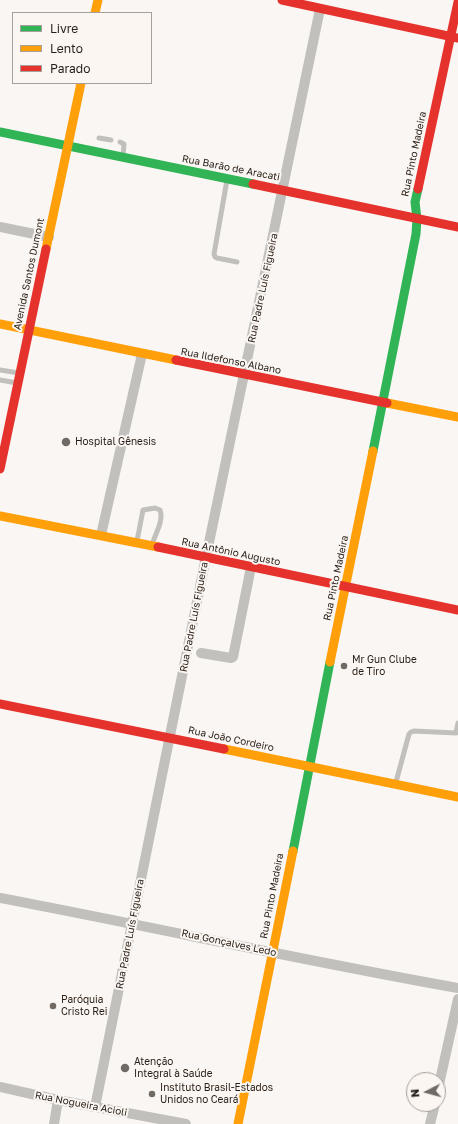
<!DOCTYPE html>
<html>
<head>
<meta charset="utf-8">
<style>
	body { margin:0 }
	#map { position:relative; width:458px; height:1124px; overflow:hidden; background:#f9f6f4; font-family:"Golos Text",sans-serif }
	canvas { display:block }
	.legend { position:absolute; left:12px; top:12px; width:140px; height:72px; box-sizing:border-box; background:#fbf6f2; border:1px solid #a69f9a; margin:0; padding:5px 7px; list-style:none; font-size:12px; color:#261d17 }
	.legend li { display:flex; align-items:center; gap:8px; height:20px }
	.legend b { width:20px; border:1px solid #a69f9a }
	.north { position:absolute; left:406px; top:1072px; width:40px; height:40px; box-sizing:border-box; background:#fbf6f2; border:1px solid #a69f9a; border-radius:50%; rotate:264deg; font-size:11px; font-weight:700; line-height:16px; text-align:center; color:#261d17 }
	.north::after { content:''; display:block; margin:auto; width:14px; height:18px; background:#706964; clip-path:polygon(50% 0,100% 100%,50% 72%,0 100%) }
</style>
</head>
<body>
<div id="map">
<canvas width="458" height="1124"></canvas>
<ul class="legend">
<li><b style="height:5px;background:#30b455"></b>Livre</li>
<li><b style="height:5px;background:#ff9f0a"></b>Lento</li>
<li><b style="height:5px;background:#e5322d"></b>Parado</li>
</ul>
<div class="north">N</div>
</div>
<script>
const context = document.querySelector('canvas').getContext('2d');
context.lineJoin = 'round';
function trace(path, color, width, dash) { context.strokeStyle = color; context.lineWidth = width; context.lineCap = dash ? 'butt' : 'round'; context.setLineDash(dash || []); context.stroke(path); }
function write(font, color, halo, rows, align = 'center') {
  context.font = font + ' "Golos Text",sans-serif'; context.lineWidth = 4; context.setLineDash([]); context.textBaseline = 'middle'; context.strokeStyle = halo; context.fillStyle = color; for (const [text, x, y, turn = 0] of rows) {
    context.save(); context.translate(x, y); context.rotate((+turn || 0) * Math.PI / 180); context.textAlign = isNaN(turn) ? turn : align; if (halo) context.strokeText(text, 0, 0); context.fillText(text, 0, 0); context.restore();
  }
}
trace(new Path2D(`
	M 99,138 L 111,140
	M 120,142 L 124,144 L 123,156
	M 227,180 L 214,254 L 215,257 L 217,258 L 237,262
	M 0,370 L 19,373
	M 0,380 L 17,383
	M 137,541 L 143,510 L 155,508 L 160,510 C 164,521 155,534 152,545
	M 396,782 L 409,734 L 411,732 L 414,731 L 456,733 L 458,723`), '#c2c0bd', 5);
trace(new Path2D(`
	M 0,227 L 49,237
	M 101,535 L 142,354
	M 201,653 L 231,658 L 233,657 L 251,567
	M 0,898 C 153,927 305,961 458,988
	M 0,1087 L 58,1100 L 186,1124
	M 438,1089 L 458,999
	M 95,1107 L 206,557 L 320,9
	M 54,1124 L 58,1100
	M 430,1124 L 435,1104`), '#c2c0bd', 10);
trace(new Path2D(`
	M 0,132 L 253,184
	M 373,451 L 416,234 L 417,219 L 415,202 L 418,189
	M 293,851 L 330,662`), '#30b455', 9);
trace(new Path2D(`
	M 95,13 L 98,0
	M 46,249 L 81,83
	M 0,324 L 176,360
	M 387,403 L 458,417
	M 0,516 L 158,547
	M 330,662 L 373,451
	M 224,749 L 458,797
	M 238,1124 L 293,851`), '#ff9f0a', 9);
trace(new Path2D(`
	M 282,0 L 458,38
	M 253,184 L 458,227
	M 418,189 L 458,2
	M 176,360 L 387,403
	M 0,469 L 46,249
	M 158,547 L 458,610
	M 0,704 L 224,749`), '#e5322d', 9);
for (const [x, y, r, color] of [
	[66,442,5,"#706964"],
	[344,666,4,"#706964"],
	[53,1006,4,"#706964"],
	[125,1068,5,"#706964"],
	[152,1094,4,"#706964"]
]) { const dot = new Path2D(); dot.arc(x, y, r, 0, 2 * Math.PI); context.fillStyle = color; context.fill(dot); trace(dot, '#fbf6f2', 1.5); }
write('10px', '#261d17', '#fbf6f2', [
	["Rua Pinto Madeira",414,154,-78],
	["Rua Barão de Aracati",231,168,11],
	["Avenida Santos Dumont",29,274,-78],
	["Rua Padre Luís Figueira",263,288,-78],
	["Rua Ildefonso Albano",231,361,11],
	["Rua Antônio Augusto",231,552,12],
	["Rua Pinto Madeira",336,578,-78],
	["Rua Padre Luís Figueira",194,617,-79],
	["Rua João Cordeiro",231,739,12],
	["Rua Pinto Madeira",272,896,-79],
	["Rua Padre Luís Figueira",130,934,-79],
	["Rua Gonçalves Ledo",229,943,12],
	["Rua Nogueira Acioli",81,1104,11]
]);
write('10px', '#261d17', '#fbf6f2', [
	["Hospital Gênesis",75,442],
	["Mr Gun Clube",352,660],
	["de Tiro",352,672],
	["Paróquia",61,1000],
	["Cristo Rei",61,1012],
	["Atenção",134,1062],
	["Integral à Saúde",134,1074],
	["Instituto Brasil-Estados",160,1088],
	["Unidos no Ceará",160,1100]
], 'left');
</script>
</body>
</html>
